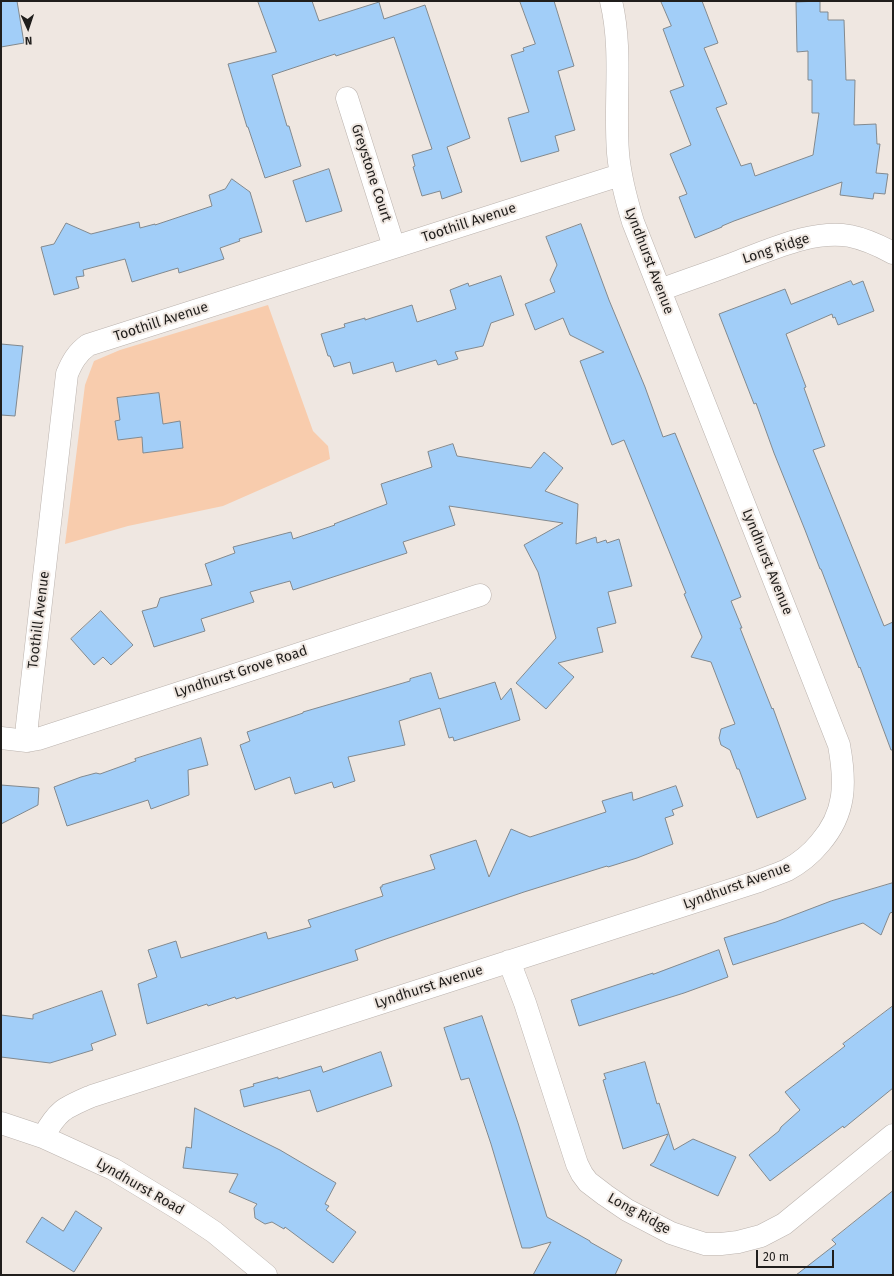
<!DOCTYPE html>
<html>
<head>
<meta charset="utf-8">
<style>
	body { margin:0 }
	#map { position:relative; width:894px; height:1276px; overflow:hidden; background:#efe7e1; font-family:"Fira Sans",sans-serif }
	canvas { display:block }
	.frame { position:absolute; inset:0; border:2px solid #201e1c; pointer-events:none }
	.north { position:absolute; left:8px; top:8px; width:40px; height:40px; -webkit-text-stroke:3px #efe7e1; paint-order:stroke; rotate:177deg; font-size:11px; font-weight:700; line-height:16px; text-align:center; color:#201e1c }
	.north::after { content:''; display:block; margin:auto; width:14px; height:18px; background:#201e1c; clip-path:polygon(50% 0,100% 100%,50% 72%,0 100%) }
	.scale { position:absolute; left:756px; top:1250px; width:78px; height:18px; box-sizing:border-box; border:2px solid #201e1c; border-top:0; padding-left:5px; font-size:12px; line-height:14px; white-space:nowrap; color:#201e1c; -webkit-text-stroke:3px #efe7e1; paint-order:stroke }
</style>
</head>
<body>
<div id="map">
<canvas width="894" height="1276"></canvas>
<div class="frame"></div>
<div class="north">N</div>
<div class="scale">20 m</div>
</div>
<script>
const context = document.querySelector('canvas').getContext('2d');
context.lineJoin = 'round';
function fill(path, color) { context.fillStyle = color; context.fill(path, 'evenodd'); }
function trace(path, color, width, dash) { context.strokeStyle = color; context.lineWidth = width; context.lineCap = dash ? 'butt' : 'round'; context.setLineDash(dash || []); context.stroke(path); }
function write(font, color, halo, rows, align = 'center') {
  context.font = font + ' "Fira Sans",sans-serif'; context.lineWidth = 4; context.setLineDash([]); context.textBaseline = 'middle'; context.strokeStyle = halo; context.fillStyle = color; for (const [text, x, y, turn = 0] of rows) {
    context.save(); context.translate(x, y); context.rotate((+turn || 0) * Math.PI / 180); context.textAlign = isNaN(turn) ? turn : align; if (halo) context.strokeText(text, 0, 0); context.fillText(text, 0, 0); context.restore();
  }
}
fill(new Path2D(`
	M 268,305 L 313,431 L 328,446 L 330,459 L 223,506 L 128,526 L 65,544 L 85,385 L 94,361 L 120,350 ZM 159,393 L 163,424 L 180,422 L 183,448 L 144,453 L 142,437 L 118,440 L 115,421 L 120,420 L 118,398 Z`), '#f8ccad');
const building = new Path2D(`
	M 1,1 L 17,1 L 24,43 L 1,47 Z
	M 258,1 L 312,1 L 319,21 L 379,2 L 384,19 L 425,5 L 470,138 L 447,147 L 462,192 L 442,199 L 440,191 L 422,196 L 413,167 L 415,166 L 412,155 L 432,149 L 394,37 L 336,56 L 335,54 L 272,75 L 287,126 L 289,126 L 301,166 L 265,178 L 248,127 L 247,127 L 228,64 L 276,52 Z
	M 520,1 L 554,1 L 574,66 L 558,71 L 575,130 L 555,136 L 559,151 L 521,162 L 508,118 L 529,112 L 511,55 L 524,51 L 523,48 L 535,44 Z
	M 661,1 L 702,1 L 718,43 L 704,48 L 727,104 L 716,108 L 741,166 L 751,163 L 755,176 L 813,155 L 819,113 L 812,113 L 812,80 L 808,80 L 808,51 L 797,52 L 796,2 L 820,1 L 820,12 L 828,12 L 828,20 L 844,20 L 846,80 L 855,80 L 854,125 L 876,124 L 877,144 L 880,144 L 876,173 L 888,174 L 885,194 L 874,193 L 873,199 L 840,195 L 842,182 L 734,221 L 722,226 L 722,227 L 695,238 L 679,197 L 687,194 L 670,154 L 691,145 L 670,91 L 684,86 L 663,29 L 671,26 Z
	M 329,169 L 342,211 L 306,222 L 293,181 Z
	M 232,179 L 250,192 L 262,232 L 239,239 L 240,241 L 220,248 L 224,259 L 179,273 L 178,268 L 132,282 L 125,259 L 83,270 L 84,276 L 76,277 L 79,288 L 54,295 L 41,247 L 54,244 L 66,223 L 91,234 L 139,222 L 140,228 L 155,224 L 155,225 L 212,206 L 209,195 L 225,189 Z
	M 581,224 L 609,300 L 645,387 L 663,437 L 675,433 L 724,554 L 741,597 L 731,601 L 742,628 L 740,628 L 772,709 L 773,708 L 806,799 L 757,818 L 739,769 L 737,769 L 730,750 L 721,745 L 719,738 L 721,729 L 735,724 L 711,662 L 691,657 L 702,637 L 684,594 L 686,593 L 624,440 L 612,445 L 580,361 L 604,352 L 570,335 L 563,318 L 535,330 L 525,304 L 555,292 L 550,280 L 557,265 L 546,237 Z
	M 501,276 L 514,315 L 491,323 L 483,346 L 455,352 L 458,359 L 438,365 L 436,360 L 396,372 L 393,362 L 353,374 L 350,362 L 334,367 L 330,356 L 328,356 L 321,334 L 345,327 L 344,324 L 365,318 L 365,320 L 412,305 L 417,322 L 456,309 L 450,290 L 468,283 L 469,286 Z
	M 851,281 L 853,285 L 863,281 L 874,311 L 838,325 L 835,317 L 833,318 L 832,314 L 786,334 L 806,387 L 804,388 L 825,446 L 813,450 L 884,626 L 893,622 L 893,750 L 891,750 L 860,667 L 859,668 L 821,569 L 820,569 L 805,530 L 774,453 L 756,403 L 754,404 L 719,314 L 785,289 L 791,304 Z
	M 1,344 L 23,346 L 15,416 L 1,415 Z
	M 159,393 L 163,424 L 180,421 L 183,448 L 143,453 L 142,437 L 118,440 L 115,421 L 120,420 L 117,398 Z
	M 453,444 L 457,456 L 531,468 L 544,452 L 563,468 L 545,491 L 578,504 L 576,544 L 596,537 L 597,543 L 606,540 L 607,543 L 619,539 L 632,586 L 608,592 L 616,623 L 597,628 L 603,652 L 558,663 L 574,677 L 546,709 L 516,683 L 556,638 L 538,572 L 524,545 L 563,523 L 449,506 L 455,525 L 403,542 L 407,553 L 293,590 L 290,581 L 250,592 L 254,602 L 201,619 L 205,631 L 154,647 L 142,611 L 157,607 L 160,598 L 212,585 L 205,564 L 235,553 L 233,547 L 291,532 L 293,539 L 335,525 L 334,524 L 387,504 L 381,484 L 432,467 L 428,452 Z
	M 101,611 L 133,645 L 111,665 L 103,657 L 94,665 L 71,639 Z
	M 431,673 L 439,699 L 495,682 L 501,700 L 511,688 L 520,720 L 454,741 L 453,737 L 449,738 L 440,708 L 399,721 L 405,745 L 348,757 L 355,781 L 334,788 L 332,782 L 295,794 L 290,777 L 255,790 L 240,745 L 250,741 L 247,732 L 303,713 L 303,712 L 410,681 L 410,679 Z
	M 201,738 L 208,765 L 188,770 L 189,795 L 151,809 L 148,800 L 67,826 L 54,787 L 81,777 L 96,773 L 100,774 L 136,761 L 135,759 Z
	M 1,785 L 39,788 L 38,805 L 1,824 Z
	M 676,786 L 683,806 L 672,810 L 674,815 L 665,818 L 673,844 L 637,858 L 608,867 L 607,866 L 524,892 L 383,940 L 355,950 L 358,960 L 339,966 L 236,999 L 235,997 L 208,1006 L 207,1004 L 147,1024 L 138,984 L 157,977 L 148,950 L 176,941 L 181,958 L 266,932 L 268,939 L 311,927 L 308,920 L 383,896 L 380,887 L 382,887 L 382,885 L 435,869 L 430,855 L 476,840 L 489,877 L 511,829 L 530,837 L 606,812 L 602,801 L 632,792 L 633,800 Z
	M 893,883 L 893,912 L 890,913 L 881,935 L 863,923 L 733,965 L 724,938 L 776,922 L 831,901 Z
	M 719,950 L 728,977 L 684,993 L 579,1026 L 571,1000 L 653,973 L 653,974 Z
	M 102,991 L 116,1035 L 91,1044 L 93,1050 L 50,1063 L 1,1057 L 1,1015 L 33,1019 L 33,1015 Z
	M 893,1006 L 893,1088 L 844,1128 L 843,1126 L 770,1181 L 749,1155 L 779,1131 L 781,1127 L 800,1110 L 785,1092 L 840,1050 L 845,1046 L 843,1044 Z
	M 482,1016 L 518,1123 L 547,1217 L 590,1241 L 590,1242 L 622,1260 L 615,1275 L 533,1275 L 551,1242 L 530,1248 L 522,1248 L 491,1144 L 469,1078 L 461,1080 L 444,1028 Z
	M 381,1052 L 392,1086 L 317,1112 L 310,1090 L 244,1107 L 240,1090 L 254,1086 L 253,1084 L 278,1077 L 278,1079 L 321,1066 L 323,1072 Z
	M 645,1062 L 657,1104 L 659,1103 L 674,1150 L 693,1139 L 736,1157 L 718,1196 L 650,1165 L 654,1162 L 668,1134 L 623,1149 L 603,1080 L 606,1079 L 604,1074 Z
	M 195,1108 L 280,1150 L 336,1183 L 325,1204 L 329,1206 L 326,1210 L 356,1232 L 333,1263 L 285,1227 L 284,1229 L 272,1222 L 265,1224 L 255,1218 L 254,1208 L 257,1204 L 229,1192 L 238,1174 L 183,1168 L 186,1147 L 191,1148 Z
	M 893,1191 L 893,1275 L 796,1275 L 836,1244 L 832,1240 Z
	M 76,1211 L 102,1228 L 74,1272 L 26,1242 L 42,1217 L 63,1231 Z`);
fill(building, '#a2cef8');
trace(building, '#82898e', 1);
const minor = new Path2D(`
	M 347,98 L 394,247
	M 660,290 C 687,280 714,271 740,261 C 775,248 813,230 850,236 C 865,239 880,246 893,253
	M 1,738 L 27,741 L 38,739 L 480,595
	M 27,741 L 27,725 L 67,374 C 72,362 77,353 88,345 L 620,175
	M 509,961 L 525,1003 L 577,1164 L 582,1174 L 588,1182 L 605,1195 L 627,1210 L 671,1233 L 686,1238 L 705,1244 L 721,1244 L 738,1242 L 761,1236 L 784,1224 L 893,1135
	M 1,1123 L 43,1137 L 113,1169 L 184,1212 L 214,1232 L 266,1275
	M 43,1137 C 58,1110 64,1108 92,1096 L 759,881 C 768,877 778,874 787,870 C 800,863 811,854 820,843 C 846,813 846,783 839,745 L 633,222 C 626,199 620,177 618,153 C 614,102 623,51 611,1`);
trace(minor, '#bbb3ae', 23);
trace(minor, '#fff', 22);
write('14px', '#201e1c', '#efe7e1', [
	["Greystone Court",371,173,72],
	["Toothill Avenue",469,223,-18],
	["Long Ridge",776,249,-18],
	["Lyndhurst Avenue",649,261,69],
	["Toothill Avenue",161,322,-18],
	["Lyndhurst Avenue",767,562,68],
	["Toothill Avenue",39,620,-83],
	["Lyndhurst Grove Road",241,672,-18],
	["Lyndhurst Avenue",737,886,-20],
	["Lyndhurst Avenue",429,987,-18],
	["Lyndhurst Road",140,1187,30],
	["Long Ridge",639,1214,29]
]);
</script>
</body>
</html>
